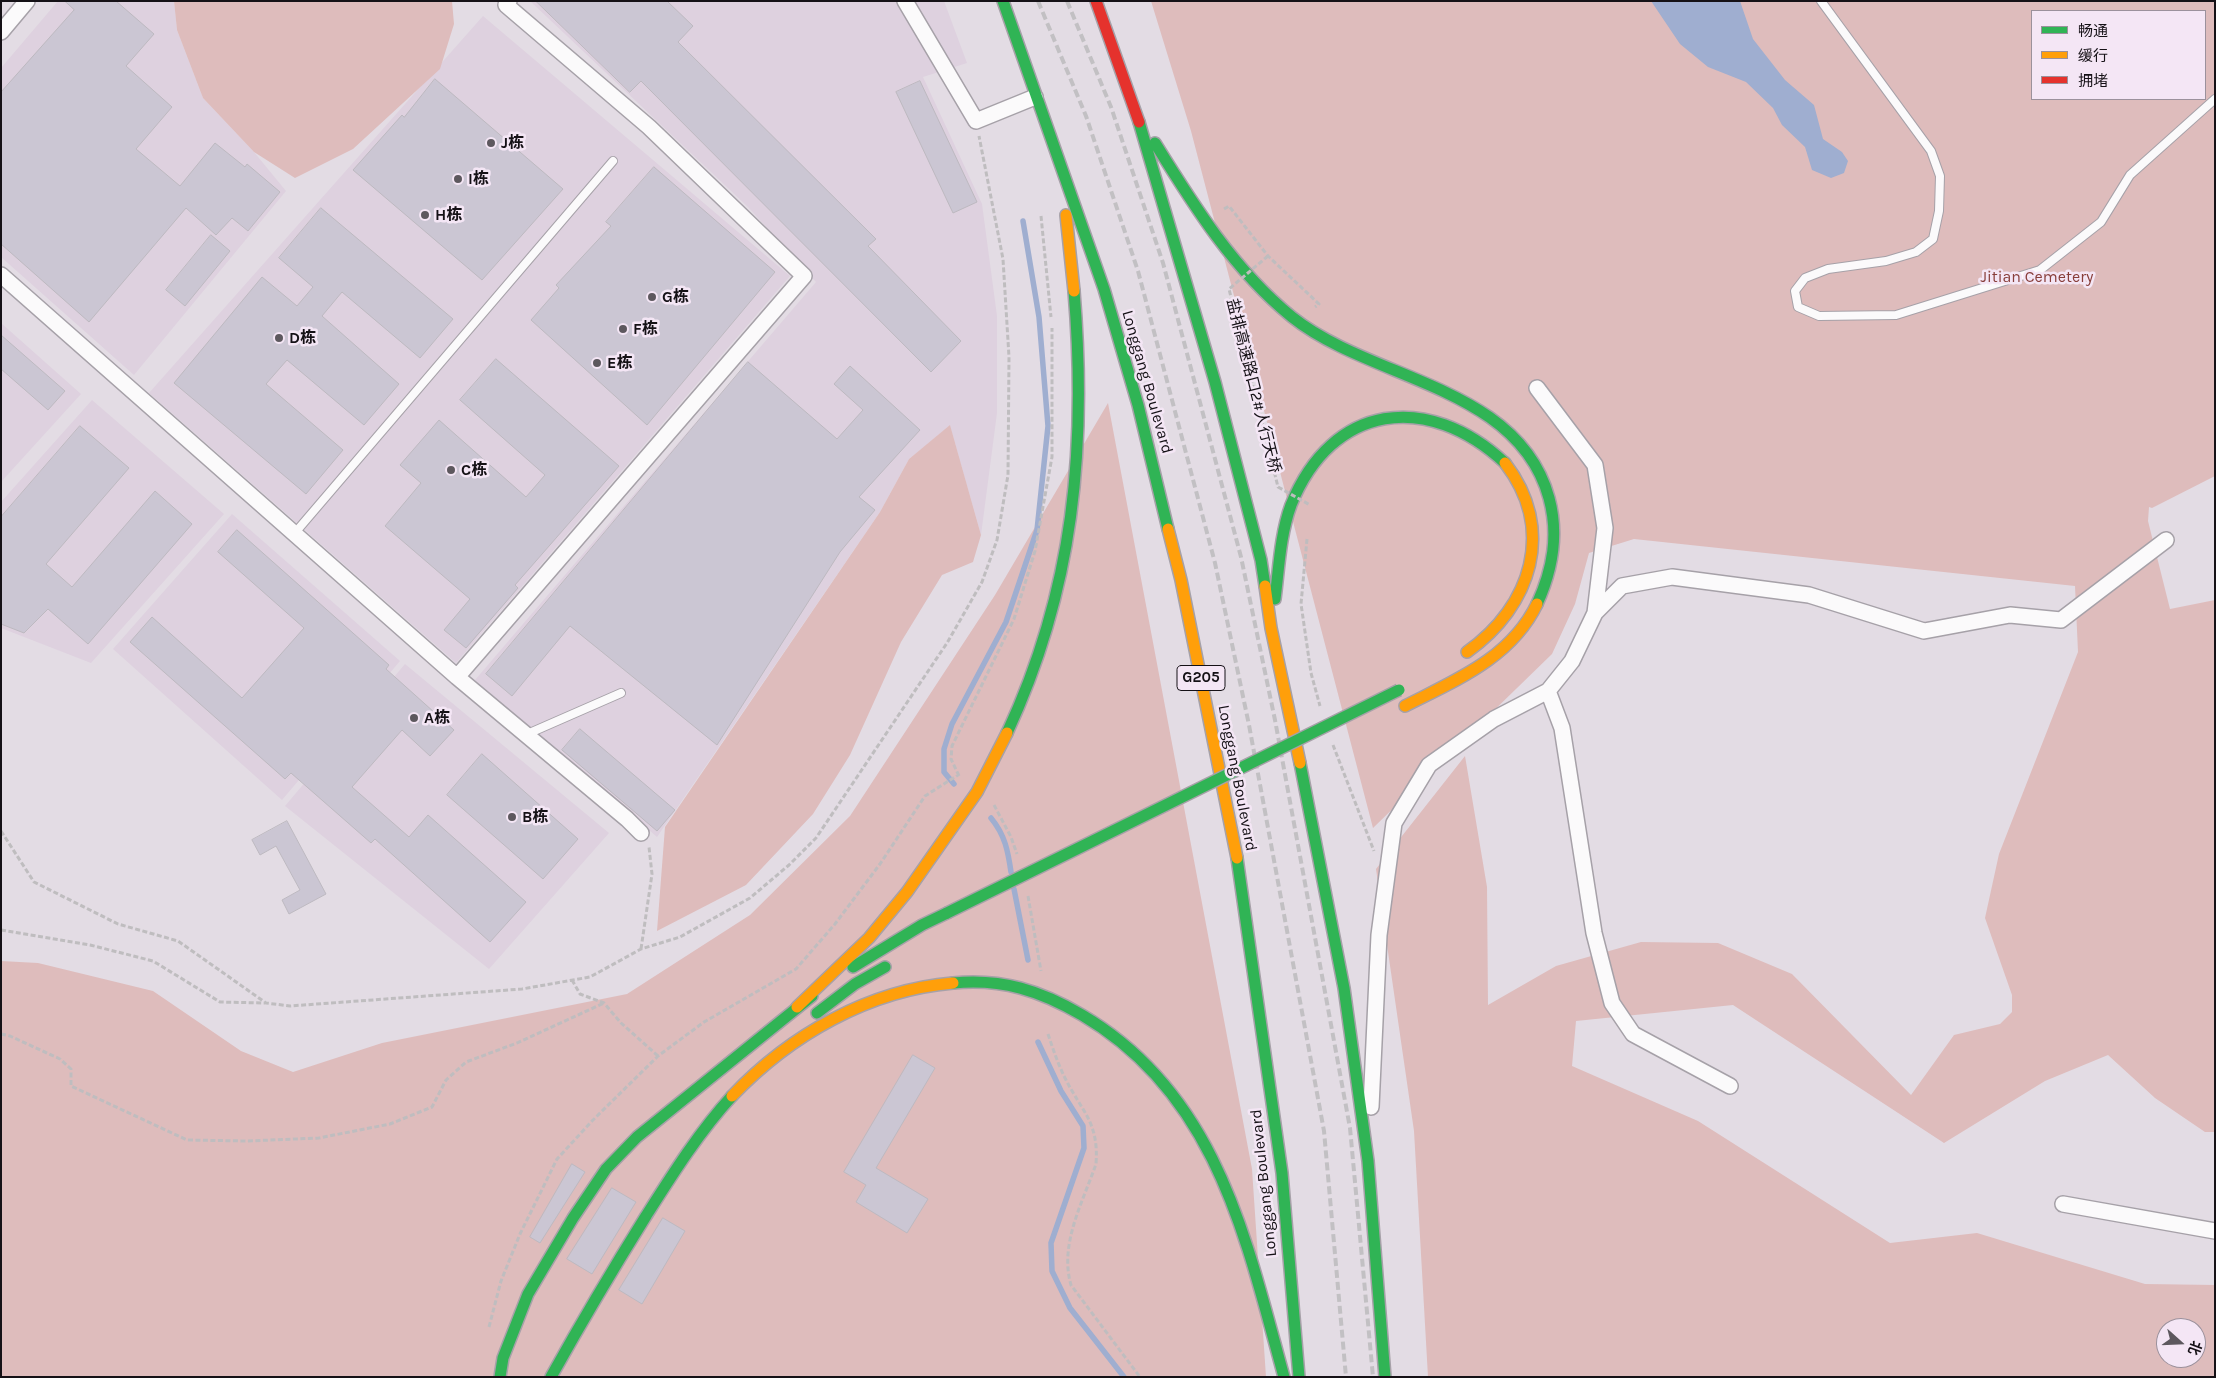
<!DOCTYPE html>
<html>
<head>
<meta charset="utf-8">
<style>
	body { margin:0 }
	#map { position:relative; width:2216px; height:1378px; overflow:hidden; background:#e3dce4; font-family:Karla,"Noto Sans SC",sans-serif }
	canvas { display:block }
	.frame { position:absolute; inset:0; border:2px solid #151116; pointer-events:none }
	.legend { position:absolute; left:2031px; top:10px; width:175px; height:90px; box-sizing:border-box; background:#f4e6f5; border:1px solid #9b919c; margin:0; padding:6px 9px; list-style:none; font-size:15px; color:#151116 }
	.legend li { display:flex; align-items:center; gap:10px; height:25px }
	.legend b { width:25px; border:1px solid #9b919c }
	.north { position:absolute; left:2156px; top:1318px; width:50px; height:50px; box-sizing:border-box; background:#f4e6f5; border:1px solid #9b919c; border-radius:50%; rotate:110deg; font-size:14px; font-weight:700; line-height:20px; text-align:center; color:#151116 }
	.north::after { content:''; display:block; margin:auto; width:18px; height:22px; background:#5d585e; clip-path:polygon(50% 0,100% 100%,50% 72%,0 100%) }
</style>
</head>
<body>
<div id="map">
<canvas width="2216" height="1378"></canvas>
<div class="frame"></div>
<ul class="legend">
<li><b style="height:6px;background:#30b455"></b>畅通</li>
<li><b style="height:6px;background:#ff9f0a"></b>缓行</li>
<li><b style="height:6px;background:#e5322d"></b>拥堵</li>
</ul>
<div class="north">北</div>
</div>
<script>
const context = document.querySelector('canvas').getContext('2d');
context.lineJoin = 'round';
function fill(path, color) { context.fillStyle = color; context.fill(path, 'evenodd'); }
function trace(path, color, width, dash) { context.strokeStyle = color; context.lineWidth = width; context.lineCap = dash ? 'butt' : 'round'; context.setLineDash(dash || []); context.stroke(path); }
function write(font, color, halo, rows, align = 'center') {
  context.font = font + ' Karla,"Noto Sans SC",sans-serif'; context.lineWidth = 5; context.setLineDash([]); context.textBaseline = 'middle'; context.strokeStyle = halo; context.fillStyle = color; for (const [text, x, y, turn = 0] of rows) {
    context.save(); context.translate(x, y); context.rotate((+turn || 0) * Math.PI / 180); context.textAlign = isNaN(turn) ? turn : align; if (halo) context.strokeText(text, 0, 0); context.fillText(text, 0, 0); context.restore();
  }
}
fill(new Path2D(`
	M 58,1 L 174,1 L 177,30 L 203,98 L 254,152 L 286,191 L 134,375 L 1,257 L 1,68 Z
	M 530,1 L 944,1 L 967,63 L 923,77 L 982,204 L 997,316 L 997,413 L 981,535 L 950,426 L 909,459 L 880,512 L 657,837 L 475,680 L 816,282 L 748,207 Z
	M 483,16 L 790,276 L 456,663 L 149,393 Z
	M 1,323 L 81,394 L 1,482 Z
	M 92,400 L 224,514 L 91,663 L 1,628 L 1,502 Z
	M 232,514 L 400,661 L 282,800 L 113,649 Z
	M 405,664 L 609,833 L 489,969 L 285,806 Z`), '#ded1df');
fill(new Path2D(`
	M 174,1 L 452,1 L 454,24 L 440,69 L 353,149 L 295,178 L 254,152 L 203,98 L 177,30 Z
	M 1151,1 L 2215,1 L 2215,476 L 2152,508 L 2149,507 L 2148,521 L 2170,609 L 2215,600 L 2215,1132 L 2205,1132 L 2155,1098 L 2108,1055 L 2045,1081 L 1944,1143 L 1733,1005 L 1576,1021 L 1572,1066 L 1698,1121 L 1890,1243 L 1977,1233 L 2145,1284 L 2215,1285 L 2215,1377 L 1428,1377 L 1414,1131 L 1376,869 L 1465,756 L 1487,887 L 1488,1005 L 1556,966 L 1641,942 L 1718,943 L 1792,974 L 1911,1095 L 1954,1035 L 2000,1024 L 2012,1012 L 2012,995 L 1985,918 L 1999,854 L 2078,652 L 2075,586 L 1634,539 L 1589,553 L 1575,604 L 1552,654 L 1373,828 L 1191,131 ZM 2032,11 L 2205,11 L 2205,99 L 2032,99 ZM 2166,1328 L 2196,1328 L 2196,1358 L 2166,1358 Z
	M 1108,403 L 1252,1169 L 1266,1377 L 1,1377 L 1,961 L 38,963 L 153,991 L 241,1051 L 293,1072 L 382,1043 L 627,994 L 750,915 L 850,816 L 995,595 Z
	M 950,425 L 981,535 L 973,562 L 942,575 L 901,642 L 850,755 L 813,814 L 746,885 L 657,931 L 665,827 L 880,512 L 909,459 Z`), '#debcbc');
fill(new Path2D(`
	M 1651,1 L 1740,1 L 1753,39 L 1785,80 L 1814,105 L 1823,139 L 1842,152 L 1848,161 L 1844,173 L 1831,178 L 1812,170 L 1805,147 L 1782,125 L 1773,108 L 1746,82 L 1708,67 L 1680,44 Z`), '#9faed0');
trace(new Path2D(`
	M 954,784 L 944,772 L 944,749 L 952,724 L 1006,622 L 1037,530 L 1048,426 L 1039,317 L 1023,221
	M 991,818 C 1005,835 1008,851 1011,872
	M 1014,889 L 1028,960
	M 1038,1042 L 1061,1091 L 1083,1126 L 1084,1148 L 1051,1243 L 1052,1271 L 1070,1308 L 1124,1377`), '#9faed0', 5.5);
const building = new Path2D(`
	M 65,1 L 116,1 L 154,34 L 126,66 L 172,107 L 136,149 L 180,186 L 215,143 L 245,167 L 247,164 L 280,192 L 248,231 L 232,218 L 216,235 L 186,208 L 89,322 L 1,244 L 1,92 L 74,10 Z
	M 536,1 L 667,1 L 693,26 L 678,42 L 876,239 L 868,246 L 961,341 L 931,372 L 641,81 L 630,92 Z
	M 435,79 L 563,189 L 482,280 L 353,170 L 402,115 L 404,117 Z
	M 920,81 L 977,202 L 953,213 L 896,92 Z
	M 654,167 L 775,272 L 647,425 L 531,320 L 559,288 L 556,285 L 611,226 L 606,222 Z
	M 321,208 L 453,319 L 420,358 L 342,292 L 322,316 L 399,384 L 364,425 L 287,360 L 266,384 L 343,450 L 306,494 L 174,383 L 262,277 L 297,306 L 313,287 L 279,258 Z
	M 211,235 L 230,251 L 185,306 L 166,290 Z
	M 1,335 L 65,391 L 48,410 L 1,369 Z
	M 496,359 L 619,466 L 515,585 L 518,588 L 466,648 L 444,630 L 470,599 L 385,526 L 421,483 L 400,465 L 439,420 L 526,497 L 545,475 L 460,400 Z
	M 748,362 L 837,439 L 863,410 L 834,384 L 850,366 L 920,430 L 859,497 L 875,510 L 840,552 L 717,745 L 570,626 L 512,696 L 486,674 Z
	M 80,426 L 129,468 L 46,564 L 72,587 L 155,491 L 192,524 L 88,644 L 48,609 L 24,633 L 1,624 L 1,517 Z
	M 237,530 L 389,665 L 386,669 L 454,730 L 430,756 L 402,730 L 352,787 L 409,837 L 428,815 L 526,902 L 490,942 L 375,839 L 371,843 L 291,773 L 285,779 L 130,642 L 152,617 L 242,698 L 304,628 L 218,552 Z
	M 580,729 L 675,810 L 657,831 L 562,750 Z
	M 482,754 L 578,839 L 543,879 L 447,795 Z
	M 287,821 L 326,894 L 289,914 L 282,900 L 300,890 L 276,846 L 260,855 L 252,840 Z
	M 913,1055 L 935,1068 L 876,1168 L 928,1199 L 907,1233 L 856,1202 L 866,1185 L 844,1172 Z
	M 572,1164 L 585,1172 L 540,1243 L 530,1237 Z
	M 612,1188 L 636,1202 L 592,1274 L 567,1259 Z
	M 663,1218 L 685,1231 L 642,1304 L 619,1290 Z`);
fill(building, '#cbc6d3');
trace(building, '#bdb9c0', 1);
const lane = new Path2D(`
	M 1821,1 L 1931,151 L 1940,176 L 1939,211 L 1933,239 L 1916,252 L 1886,261 L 1828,269 L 1805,278 L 1795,291 L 1798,307 L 1819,316 L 1896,315 L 2040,270 L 2101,222 L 2130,175 L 2215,99
	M 294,534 L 613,161
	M 525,735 L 621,693`);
const street = new Path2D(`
	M 905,1 L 976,121 L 1035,97
	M 1,32 L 27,1
	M 1,275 L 457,677 L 627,819 L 641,833
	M 1537,388 L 1595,465 L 1605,528 L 1595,613
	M 457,677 L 804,276 L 649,127 L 506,5 L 509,1
	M 1548,691 L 1562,728 L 1594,933 L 1612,1003 L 1633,1034 L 1730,1086
	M 1371,1107 L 1379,935 L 1394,823 L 1429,765 L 1494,719 L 1548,691 L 1572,661 L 1595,613 L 1622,586 L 1672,577 L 1809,595 L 1924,631 L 2010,615 L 2061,620 L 2166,540
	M 2063,1204 L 2215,1231`);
const fast = new Path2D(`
	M 1003,1 L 1104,289 L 1138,405 L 1168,529
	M 1139,122 L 1215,382 L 1261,560 L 1265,586
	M 1155,143 C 1194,206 1234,270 1292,317 C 1372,381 1518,385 1549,498 C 1559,535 1553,569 1537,604
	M 1275,599 C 1279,568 1280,535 1291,505 C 1332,403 1428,391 1505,463
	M 1007,733 C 1074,589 1087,448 1074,291
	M 1300,763 L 1344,988 L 1368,1161 L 1385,1377
	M 1237,858 L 1282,1173 L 1299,1377
	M 853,967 L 922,925 L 947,913
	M 953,983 C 1002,978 1041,991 1082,1015 C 1217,1094 1246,1239 1284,1377
	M 817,1013 L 855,984 L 885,967
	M 500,1377 L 503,1358 L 528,1294 L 573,1218 L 606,1169 L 637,1137 L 812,996
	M 551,1377 C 581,1323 613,1269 646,1216 C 672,1175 699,1132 732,1096`);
const slow = new Path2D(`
	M 1066,215 L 1074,291
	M 1168,529 L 1181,580 L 1237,858
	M 1265,586 L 1271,628 L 1300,763
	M 1467,652 C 1532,606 1556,529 1505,463
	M 1405,706 C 1456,680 1511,658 1537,604
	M 797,1007 L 869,938 L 907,892 L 977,792 L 1007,733
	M 732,1096 C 790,1035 869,990 953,983`);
const jam = new Path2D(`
	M 1096,1 L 1139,122`);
trace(lane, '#a6a1a8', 10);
trace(street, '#a6a1a8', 18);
trace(fast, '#a6a1a8', 14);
trace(slow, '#a6a1a8', 14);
trace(jam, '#a6a1a8', 14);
trace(new Path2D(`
	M 1224,209 L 1229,206 L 1268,256 L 1319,304 L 1315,307
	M 1041,216 L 1051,317
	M 1307,539 L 1301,604 L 1311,673 L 1320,706
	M 1333,745 L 1374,851
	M 959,776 L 951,759 L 952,746 L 1014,619 L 1035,551 L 1052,457 L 1052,328
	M 994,805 L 1011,837 L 1017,854
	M 1,831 L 34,882 L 118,924 L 178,941 L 266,1003 L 290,1006 L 522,989 L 590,977 L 641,949 L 680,937 L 750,898 L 789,865 L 816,838 L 947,643 L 982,582 L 997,540 L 1008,475 L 1009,357 L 1003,259 L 979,136
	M 1028,896 L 1041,971
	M 1,930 L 90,945 L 153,961 L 220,1002 L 265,1003
	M 641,949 L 652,874 L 649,847
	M 572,980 L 580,994 L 604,1003 L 621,1023 L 658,1056
	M 1,1034 L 10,1036 L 60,1059 L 71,1069 L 71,1086 L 187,1140 L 247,1141 L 319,1138 L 390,1124 L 432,1107 L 446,1080 L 466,1062 L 517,1043 L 604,1003
	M 1048,1034 C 1053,1049 1058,1064 1065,1078 C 1082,1112 1099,1122 1096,1164 C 1083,1202 1059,1244 1071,1285 L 1140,1377
	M 489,1327 L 501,1281 L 520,1234 L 557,1159 L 593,1120 L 658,1056 L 704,1022 L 796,969 L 835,924 L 880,864 L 925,796 L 958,775`), '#bfbdbf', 3, [5, 2.5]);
trace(lane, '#fbfafb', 8);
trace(street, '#fbfafb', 15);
trace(fast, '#30b455', 11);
trace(slow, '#ff9f0a', 11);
trace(jam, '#e5322d', 11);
trace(new Path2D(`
	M 1038,1 L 1086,116 L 1138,271 L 1215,563 L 1249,725 L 1324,1131 L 1346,1377
	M 1067,1 L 1111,107 L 1163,263 L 1241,557 L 1275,720 L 1350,1128 L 1373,1377`), '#c2c0c3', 4, [8, 4]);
const fastBridge = new Path2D(`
	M 947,913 L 1399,690`);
trace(fastBridge, '#a6a1a8', 14, []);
trace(new Path2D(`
	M 1268,256 L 1229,289 L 1278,487 L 1310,505`), '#bfbdbf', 3, [5, 2.5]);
trace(fastBridge, '#30b455', 11);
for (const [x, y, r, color] of [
	[491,143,5,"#5d585e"],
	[458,179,5,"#5d585e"],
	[425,215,5,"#5d585e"],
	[652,297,5,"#5d585e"],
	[623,329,5,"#5d585e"],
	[279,338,5,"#5d585e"],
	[597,363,5,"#5d585e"],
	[451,470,5,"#5d585e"],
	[414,718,5,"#5d585e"],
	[512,817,5,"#5d585e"]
]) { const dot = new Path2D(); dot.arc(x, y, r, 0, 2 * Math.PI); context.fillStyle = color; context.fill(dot); trace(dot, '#f4e6f5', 2); }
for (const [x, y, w] of [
	[1201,678,48]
]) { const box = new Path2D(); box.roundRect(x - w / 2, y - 12.5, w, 25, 4); context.fillStyle = '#f4e6f5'; context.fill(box); trace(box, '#151116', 1); }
write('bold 15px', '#151116', null, [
	["G205",1201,678]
]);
write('bold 16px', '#151116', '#f4e6f5', [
	["J栋",501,143],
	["I栋",468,179],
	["H栋",435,215],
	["G栋",662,297],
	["F栋",633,329],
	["D栋",289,338],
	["E栋",607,363],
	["C栋",461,470],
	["A栋",424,718],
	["B栋",522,817]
], 'left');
write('16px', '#883e3a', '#f4e6f5', [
	["Jitian Cemetery",2037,277]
]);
write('16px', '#151116', '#f4e6f5', [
	["Longgang Boulevard",1147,382,74],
	["盐排高速路口2#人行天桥",1253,386,76],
	["Longgang Boulevard",1237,778,79],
	["Longgang Boulevard",1264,1183,-96]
]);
</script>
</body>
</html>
